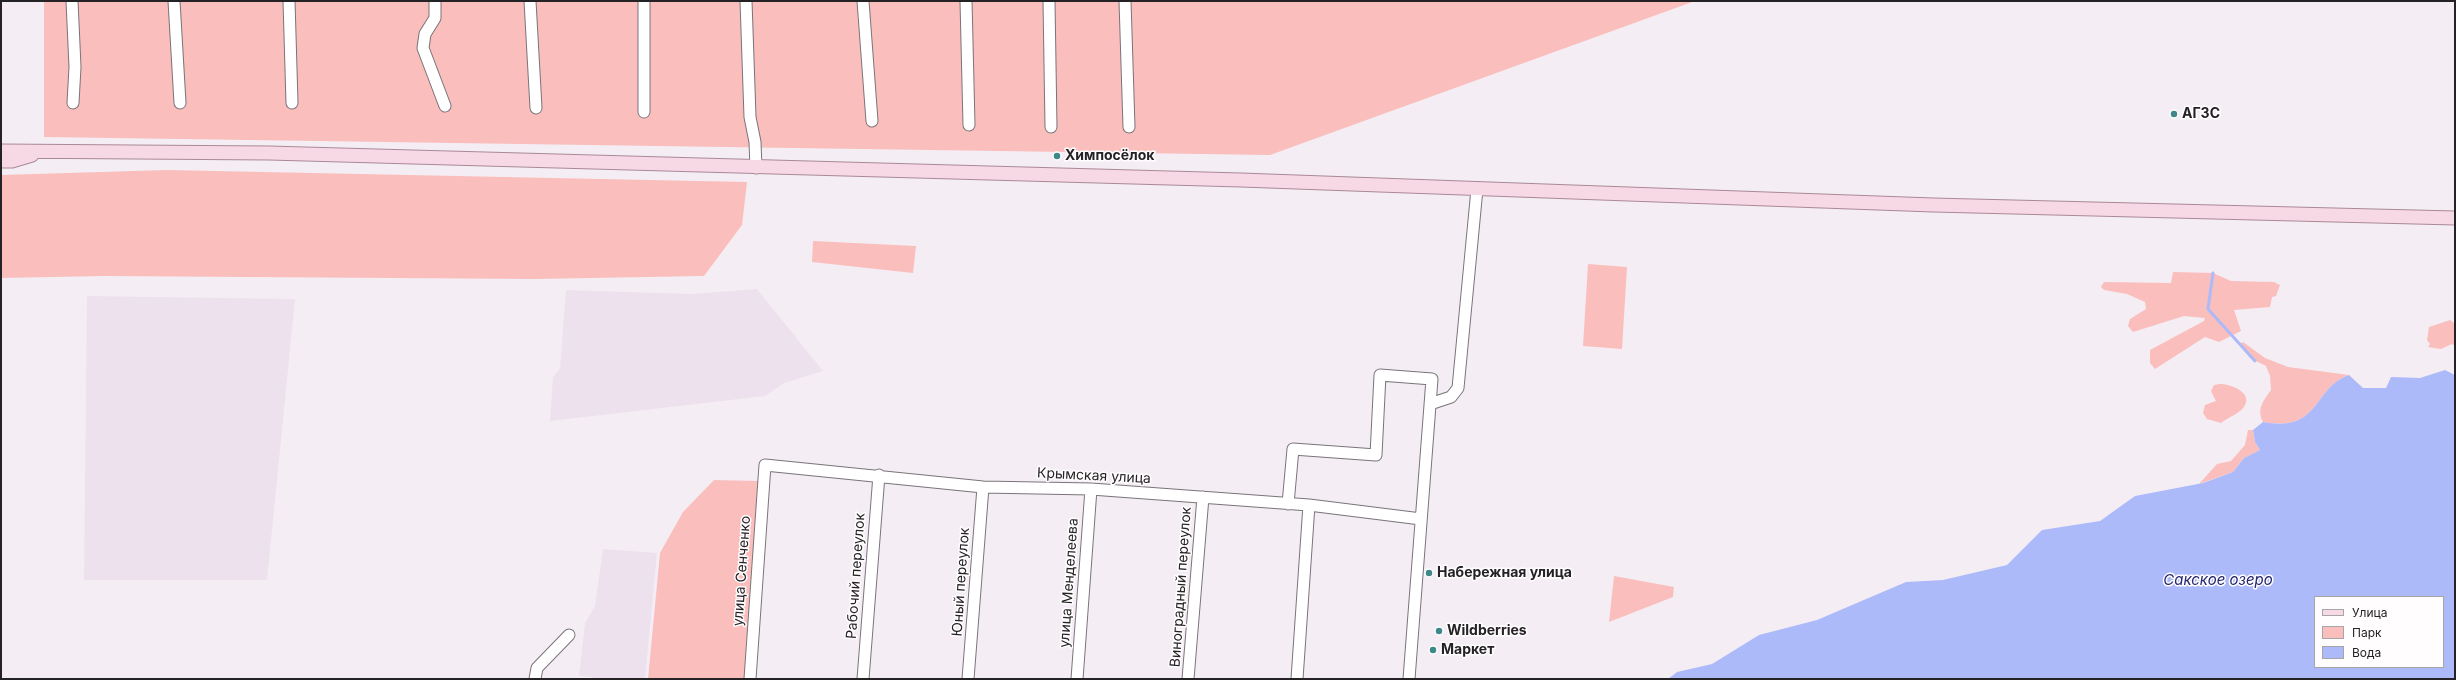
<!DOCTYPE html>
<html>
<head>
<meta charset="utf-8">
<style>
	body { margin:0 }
	#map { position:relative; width:2456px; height:680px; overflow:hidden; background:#f4eef4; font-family:Inter,sans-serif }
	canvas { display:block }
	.frame { position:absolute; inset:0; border:2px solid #252225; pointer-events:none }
	.legend { position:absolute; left:2314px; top:596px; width:130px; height:72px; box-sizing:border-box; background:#fffdfe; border:1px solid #a8a5a7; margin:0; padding:5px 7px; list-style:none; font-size:12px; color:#252225 }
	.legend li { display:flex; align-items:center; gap:8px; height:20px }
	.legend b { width:20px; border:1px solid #a8a5a7 }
</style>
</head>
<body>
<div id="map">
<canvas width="2456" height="680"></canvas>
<div class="frame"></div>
<ul class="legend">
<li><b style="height:5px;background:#f7d9e5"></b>Улица</li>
<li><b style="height:11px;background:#fabebd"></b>Парк</li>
<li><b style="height:11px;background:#acbafa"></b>Вода</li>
</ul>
</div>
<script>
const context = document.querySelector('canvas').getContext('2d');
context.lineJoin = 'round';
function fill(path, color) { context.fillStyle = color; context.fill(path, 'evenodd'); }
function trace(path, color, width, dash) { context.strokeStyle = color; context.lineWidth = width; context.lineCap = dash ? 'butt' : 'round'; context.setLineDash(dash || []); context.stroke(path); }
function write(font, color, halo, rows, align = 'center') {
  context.font = font + ' Inter,sans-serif'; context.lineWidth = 3; context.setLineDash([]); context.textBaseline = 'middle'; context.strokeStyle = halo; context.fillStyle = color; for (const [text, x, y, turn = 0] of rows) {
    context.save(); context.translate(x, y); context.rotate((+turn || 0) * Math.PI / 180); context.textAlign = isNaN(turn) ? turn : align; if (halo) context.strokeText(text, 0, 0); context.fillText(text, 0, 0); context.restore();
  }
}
fill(new Path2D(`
	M 757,289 L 823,371 L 784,383 L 765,396 L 550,421 L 553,377 L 560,368 L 566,290 L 692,294 Z
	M 87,296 L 295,299 L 267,580 L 84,580 Z
	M 603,549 L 657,553 L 645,679 L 592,679 L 592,677 L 579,676 L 585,623 L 595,606 Z`), '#ede1ed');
fill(new Path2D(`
	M 44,1 L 1695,1 L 1270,155 L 44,137 Z
	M 167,170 L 747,182 L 742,225 L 704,276 L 535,279 L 104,276 L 1,278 L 1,175 Z
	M 813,241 L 916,246 L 913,273 L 812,262 Z
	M 1588,264 L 1627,267 L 1622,349 L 1583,346 Z
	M 2173,272 L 2213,273 L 2231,281 L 2274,282 L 2280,285 L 2276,296 L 2272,297 L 2270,307 L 2234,310 L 2241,331 L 2219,342 L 2205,337 L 2155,369 L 2150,363 L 2150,350 L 2204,321 L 2205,318 L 2184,316 L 2133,332 L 2128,326 L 2130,319 L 2146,309 L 2145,302 L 2127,294 L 2104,290 L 2101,287 L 2104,282 L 2171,283 Z
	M 2450,320 L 2455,324 L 2455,346 L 2452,344 L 2441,349 L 2428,347 L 2430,344 L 2427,340 L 2429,327 Z
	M 2243,342 L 2265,358 L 2288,367 L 2349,375 C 2312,388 2321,433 2263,422 C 2256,409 2264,400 2271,390 L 2270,376 L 2266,366 L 2250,358 L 2239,344 Z
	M 2220,384 C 2230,384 2254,392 2244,407 C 2240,413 2227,418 2221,423 L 2207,419 L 2203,413 L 2205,405 L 2216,401 L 2211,391 L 2214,385 Z
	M 2248,430 L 2253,430 L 2255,442 L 2260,450 L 2244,458 L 2233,472 L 2199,484 L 2217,464 L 2231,461 L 2245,445 Z
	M 714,480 L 758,481 L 744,679 L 648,679 L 660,553 L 683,512 Z
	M 1614,576 L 1674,587 L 1673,597 L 1609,622 Z`), '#fabebd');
fill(new Path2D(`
	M 2445,370 L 2455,375 L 2455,679 L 1668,679 L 1677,672 L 1712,664 L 1759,635 L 1817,620 L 1906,582 L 1943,580 L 2007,565 L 2042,530 L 2100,521 L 2135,496 L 2203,483 L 2233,472 L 2244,458 L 2260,450 L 2255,442 L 2253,430 L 2263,422 C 2321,433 2312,388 2349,375 L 2363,388 L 2386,388 L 2391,377 L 2420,378 ZM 2315,597 L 2443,597 L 2443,667 L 2315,667 Z`), '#acbafa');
trace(new Path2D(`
	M 2213,273 L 2208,309 L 2255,361`), '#acbafa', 3);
const minor = new Path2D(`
	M 72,1 L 75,67 L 73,103
	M 174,1 L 180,103
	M 289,1 L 292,103
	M 435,1 L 435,18 L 425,34 L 423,48 L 445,106
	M 530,1 L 536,108
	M 644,1 L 644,112
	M 746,1 L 750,117 L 755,142 L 756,168
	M 863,1 L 872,121
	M 966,1 L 969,125
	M 1049,1 L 1051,127
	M 1125,1 L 1129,127
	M 1430,404 L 1451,397 L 1458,388 L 1477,189
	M 1288,504 L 1293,449 L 1376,455 L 1380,375 L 1432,379 L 1409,679
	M 535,679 L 537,668 L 569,635
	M 750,679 L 765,465 L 983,487 L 1091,489 L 1309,505 L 1421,519
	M 863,679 L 879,475
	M 968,679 L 983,487
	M 1077,679 L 1091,489
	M 1188,679 L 1203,497
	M 1297,679 L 1309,505`);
const major = new Path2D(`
	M 1,151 L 269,153 L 1241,180 L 1933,205 L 2455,218
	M 1,161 L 12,161 L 32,155`);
trace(minor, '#797479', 13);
trace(major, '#aa8896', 15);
trace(minor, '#fff', 11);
trace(major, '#f7d9e5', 13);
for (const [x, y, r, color] of [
	[2174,114,4,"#3f888a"],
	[1057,156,4,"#3f888a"],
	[1429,573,4,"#3f888a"],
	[1439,631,4,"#3f888a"],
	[1433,650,4,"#3f888a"]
]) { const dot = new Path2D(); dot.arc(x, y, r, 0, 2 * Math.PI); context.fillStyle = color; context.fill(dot); trace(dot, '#fffdfe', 1.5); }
write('bold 14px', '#252225', '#fffdfe', [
	["АГЗС",2182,114],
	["Химпосёлок",1065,156],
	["Набережная улица",1437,573],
	["Wildberries",1447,631],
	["Маркет",1441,650]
], 'left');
write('14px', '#252225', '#fffdfe', [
	["Крымская улица",1094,476,3],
	["улица Сенченко",742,571,-86],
	["Рабочий переулок",856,576,-86],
	["Юный переулок",961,582,-86],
	["улица Менделеева",1069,583,-86],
	["Виноградный переулок",1181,587,-86]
]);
write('italic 15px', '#252770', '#fffdfe', [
	["Сакское озеро",2218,580]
]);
</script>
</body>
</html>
